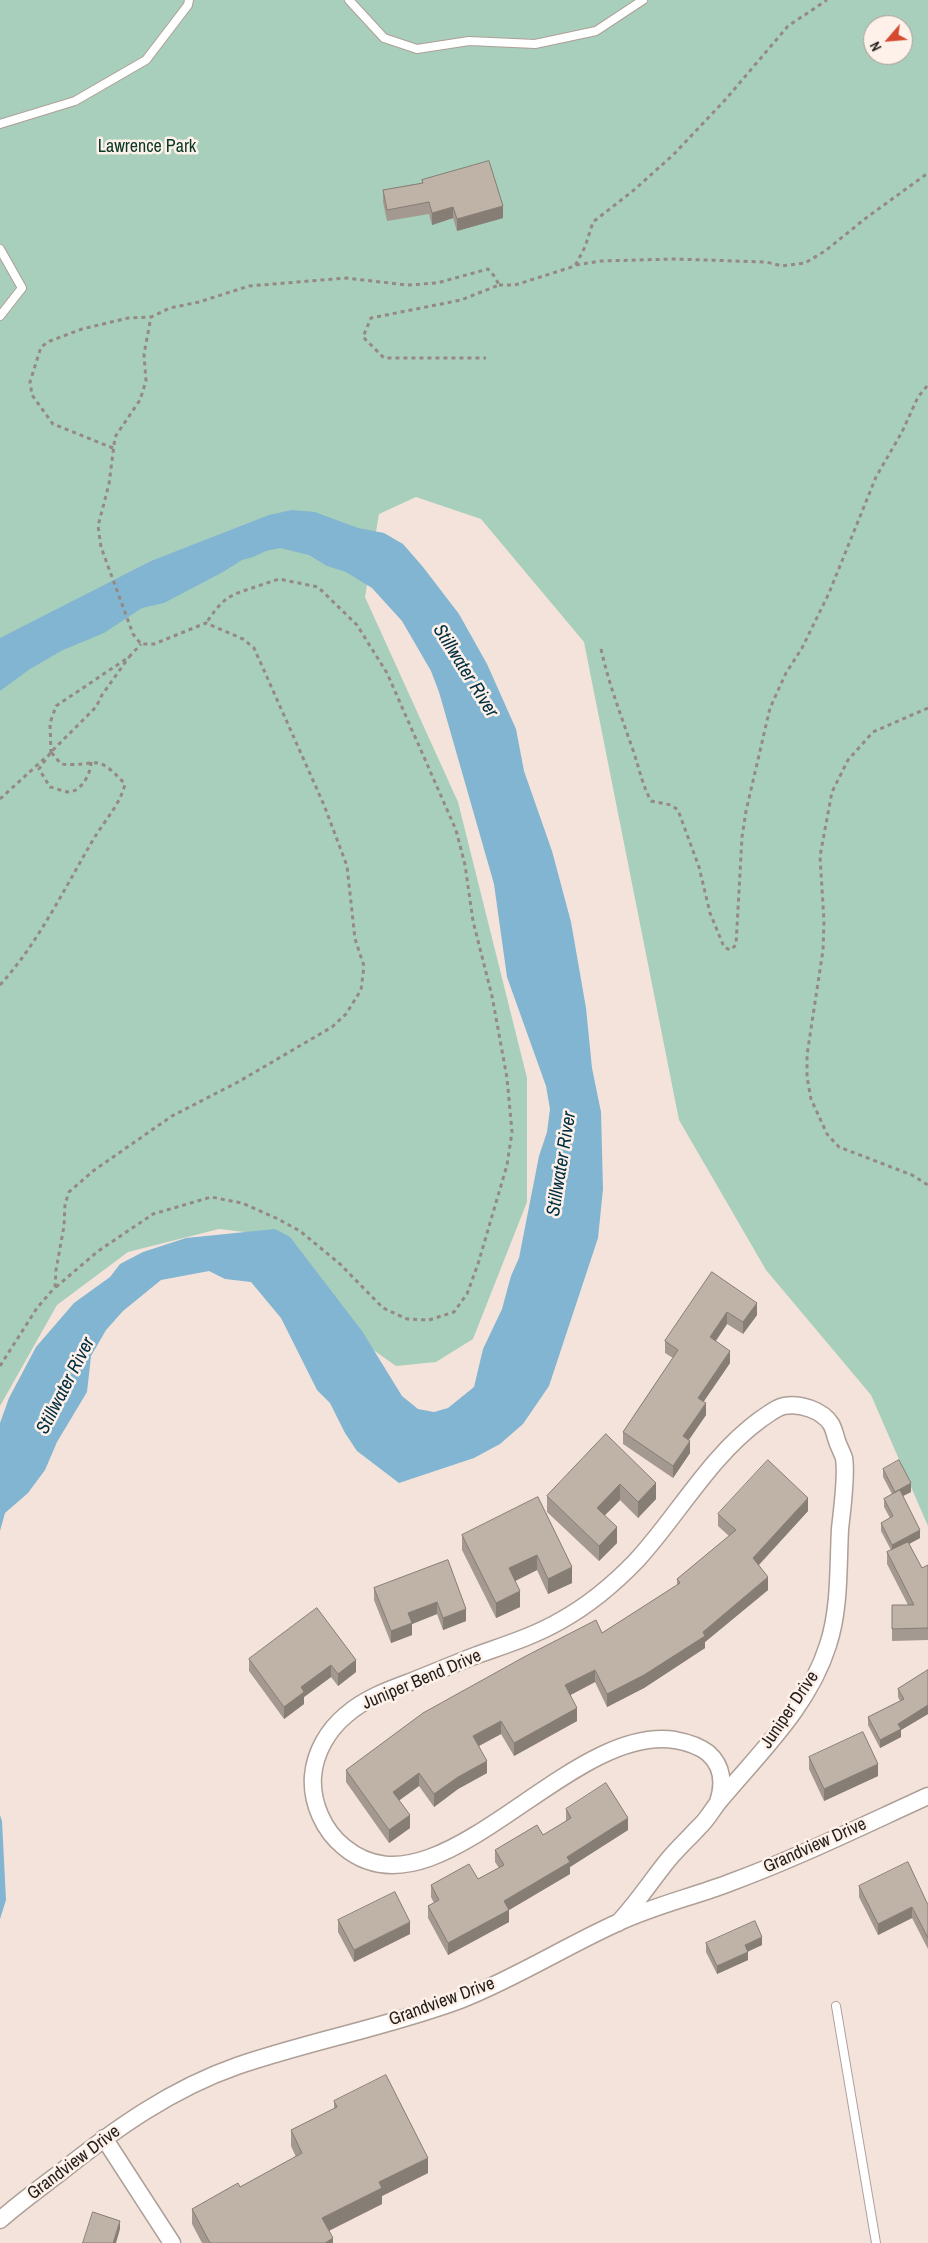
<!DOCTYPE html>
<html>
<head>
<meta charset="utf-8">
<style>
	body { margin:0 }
	#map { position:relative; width:928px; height:2243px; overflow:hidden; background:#f4e3db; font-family:"Archivo Narrow",sans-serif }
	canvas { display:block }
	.north { position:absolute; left:863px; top:15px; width:50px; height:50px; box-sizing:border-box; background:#fef1ea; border:1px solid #a79d97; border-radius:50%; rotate:243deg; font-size:14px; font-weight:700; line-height:20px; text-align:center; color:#241f1b }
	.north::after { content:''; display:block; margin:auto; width:18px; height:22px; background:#d54a2e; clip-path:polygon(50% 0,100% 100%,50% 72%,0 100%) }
</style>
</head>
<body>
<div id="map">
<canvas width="928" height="2243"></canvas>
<div class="north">N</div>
</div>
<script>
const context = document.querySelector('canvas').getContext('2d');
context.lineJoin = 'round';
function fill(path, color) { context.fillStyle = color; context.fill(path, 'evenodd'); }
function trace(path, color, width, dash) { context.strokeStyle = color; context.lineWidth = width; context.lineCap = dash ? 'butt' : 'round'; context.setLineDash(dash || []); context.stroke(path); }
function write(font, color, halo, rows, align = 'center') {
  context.font = font + ' "Archivo Narrow",sans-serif'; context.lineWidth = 5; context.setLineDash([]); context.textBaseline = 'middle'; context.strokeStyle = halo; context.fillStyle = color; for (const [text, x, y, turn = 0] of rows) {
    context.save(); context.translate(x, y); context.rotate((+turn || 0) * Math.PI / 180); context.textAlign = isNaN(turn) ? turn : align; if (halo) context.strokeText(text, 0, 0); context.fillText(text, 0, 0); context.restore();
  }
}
fill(new Path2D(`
	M 0,0 L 928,0 L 928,1526 L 871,1395 L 766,1270 L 679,1120 L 584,642 L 481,519 L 416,497 L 379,514 L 365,597 L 458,802 L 527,1078 L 527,1202 L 473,1339 L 436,1362 L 396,1366 L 345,1330 L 278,1236 L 219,1229 L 128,1252 L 57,1305 L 0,1406 ZM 873,25 L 903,25 L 903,55 L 873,55 Z`), '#a8cfbb');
fill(new Path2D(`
	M 292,510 L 315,512 L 358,528 L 384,533 L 403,544 L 423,567 L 459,614 L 487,664 L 516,729 L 524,771 L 552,851 L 571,922 L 586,1008 L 592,1068 L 601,1112 L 603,1189 L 598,1238 L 549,1386 L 523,1424 L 500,1444 L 474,1458 L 399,1483 L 357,1451 L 345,1433 L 330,1403 L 317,1390 L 281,1318 L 251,1282 L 225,1279 L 209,1271 L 161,1280 L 123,1311 L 106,1330 L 91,1356 L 87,1392 L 57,1442 L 45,1470 L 28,1493 L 5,1513 L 0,1531 L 0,1423 L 9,1398 L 36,1347 L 74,1303 L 110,1277 L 120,1264 L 143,1252 L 186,1238 L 275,1229 L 290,1237 L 362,1331 L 402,1396 L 418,1409 L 434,1412 L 448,1408 L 474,1387 L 483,1349 L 502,1309 L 511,1276 L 519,1258 L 539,1156 L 547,1132 L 550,1109 L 546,1086 L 507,977 L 494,884 L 439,692 L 431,671 L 402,621 L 372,588 L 346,572 L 327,566 L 309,555 L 280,548 L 266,551 L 253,557 L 242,560 L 223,572 L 164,603 L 142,608 L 104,633 L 63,650 L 30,669 L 0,691 L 0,638 L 151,561 L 269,515 Z
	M 0,1815 L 2,1821 L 6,1900 L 0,1919 Z`), '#81b5d1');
const service = new Path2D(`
	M 349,0 L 384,38 L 417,49 L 469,41 L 535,44 L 596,31 L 643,0
	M 0,124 L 75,101 L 146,60 L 188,5 L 189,0
	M 0,249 L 22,288 L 0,316
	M 836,2006 L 876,2243`);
const minor = new Path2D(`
	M 618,1923 C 637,1903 651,1881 668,1860 C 678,1848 689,1838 699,1827 C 708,1819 713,1808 721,1799 C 761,1751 809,1706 828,1645 C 840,1609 838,1567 840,1529 C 842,1510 847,1475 844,1458 C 842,1452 839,1447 837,1441 C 835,1435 834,1429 831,1424 C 822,1410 800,1403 784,1406 C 775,1408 769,1414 761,1419 C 710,1456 679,1514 637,1560 C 614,1584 589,1605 560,1621 C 534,1636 505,1645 477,1655 C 454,1664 432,1673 410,1682 C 388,1690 364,1699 346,1715 C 328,1730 315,1752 313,1776 C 311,1803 324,1831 344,1847 C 438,1925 567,1723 675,1740 C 686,1742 699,1746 708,1753 C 723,1766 724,1784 718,1802
	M 104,2138 L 172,2243
	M 0,2220 C 19,2203 40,2188 61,2172 C 115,2129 171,2089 237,2066 C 310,2041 387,2027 460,2000 C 514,1979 564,1947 617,1923 C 653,1906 692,1897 729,1883 C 797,1858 862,1826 928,1796`);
trace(service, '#ae9f97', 10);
trace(minor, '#ae9f97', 19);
trace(new Path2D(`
	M 576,265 L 601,261 L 674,259 L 766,262 L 782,266 L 805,263 L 825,251 L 866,218 L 928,173
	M 499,285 L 515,285 L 575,266 L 585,247 L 593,222 L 634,190 L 673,155 L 726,99 L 788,26 L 827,0
	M 113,448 L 53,424 L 32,395 L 30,382 L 41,347 L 50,341 L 82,329 L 128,318 L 151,317
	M 601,649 C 609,685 622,718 634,753 C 640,771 642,784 651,801 L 671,805 L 678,810 L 699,867 L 710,913 L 724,947 L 730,950 L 736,945 L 742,837 L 746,811 L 770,708 L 786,673 L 802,648 L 829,593 L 876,477 L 902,432 L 918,397 L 928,385
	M 928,708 L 873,732 L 848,760 L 832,792 L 820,856 L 824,921 L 823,950 L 807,1055 L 807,1077 L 811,1099 L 827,1134 L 839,1147 L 912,1175 L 928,1185
	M 51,753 L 50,723 L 56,706 L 129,657 L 141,644
	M 91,762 C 91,773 82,791 69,792 C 64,792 55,788 50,787 L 39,769 L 51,752 L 96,707 L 102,695 L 129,657
	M 0,799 L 46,757
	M 0,985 C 39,942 64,889 93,840 C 104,821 120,805 125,784 C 94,750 97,768 61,764 L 51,752
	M 56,1287 L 97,1252 L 153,1214 L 211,1197 L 242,1203 L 276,1218 L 300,1231 L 340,1264 L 383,1308 L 407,1319 L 429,1320 L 454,1312 L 467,1294 L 478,1264 L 507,1165 L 512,1132 L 507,1078 L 492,996 L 473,921 L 465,865 L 456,830 L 387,673 L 357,625 L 318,587 L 279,579 L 240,592 L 227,598 L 216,609 L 206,623
	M 0,1366 L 37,1308 L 55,1287 L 56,1270 L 64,1226 L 65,1204 L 69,1192 L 93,1171 L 172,1116 L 238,1082 L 332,1027 L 346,1014 L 361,990 L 364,966 L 355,939 L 347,866 L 324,805 L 254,648 L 243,639 L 206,623 L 154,644 L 141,644 L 133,634 L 101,547 L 98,526 L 109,484 L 115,437 L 140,400 L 146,381 L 144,354 L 151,317 L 170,308 L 199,302 L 249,286 L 346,278 L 407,285 L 437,283 L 488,269 L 495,277 L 499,285 L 461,300 L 371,318 L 363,337 L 384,358 L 486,358`), '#958983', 3, [4, 4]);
trace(service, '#fff', 8);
trace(minor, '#fff', 16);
fill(new Path2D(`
	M 422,180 L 503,218 L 457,231 L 453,218 L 432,225 L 429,214 L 387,221 L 383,202 L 383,190 L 422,183 Z
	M 712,1272 L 757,1315 L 743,1334 L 727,1324 L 716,1341 L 730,1363 L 703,1402 L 706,1415 L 689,1440 L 690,1453 L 673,1478 L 623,1444 L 623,1432 L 673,1358 L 665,1353 L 665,1341 Z
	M 606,1434 L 656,1499 L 638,1518 L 620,1500 L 605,1515 L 617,1543 L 599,1561 L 547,1512 L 547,1496 Z
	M 883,1469 L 911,1492 L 903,1496 L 920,1538 L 909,1544 L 922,1568 L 928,1565 L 928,1640 L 892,1641 L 892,1605 L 908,1605 L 887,1564 L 887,1552 L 891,1550 L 881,1531 L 881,1523 L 890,1518 L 884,1507 L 884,1499 L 892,1494 L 883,1477 Z
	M 538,1497 L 572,1583 L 548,1594 L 537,1570 L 515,1581 L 520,1607 L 496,1618 L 462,1550 L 462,1535 Z
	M 808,1511 L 759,1565 L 768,1590 L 705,1642 L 705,1648 L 644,1688 L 607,1707 L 595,1682 L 570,1695 L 577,1721 L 514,1756 L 501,1734 L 479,1746 L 487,1773 L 458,1789 L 434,1807 L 419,1786 L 399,1800 L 410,1828 L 389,1843 L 346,1782 L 346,1770 L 602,1633 L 677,1586 L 677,1579 L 729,1536 L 718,1526 L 718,1514 Z
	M 448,1560 L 466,1621 L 443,1630 L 437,1614 L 412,1624 L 412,1635 L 391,1643 L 374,1600 L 374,1588 Z
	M 317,1608 L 356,1672 L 338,1686 L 331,1677 L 304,1697 L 304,1704 L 284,1719 L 249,1671 L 249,1659 Z
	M 928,1670 L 928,1714 L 901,1730 L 901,1737 L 880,1748 L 868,1725 L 868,1717 L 900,1701 L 898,1697 L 898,1689 Z
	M 809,1757 L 878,1776 L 824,1801 L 809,1769 Z
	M 566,1809 L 628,1830 L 570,1867 L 570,1874 L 509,1910 L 509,1922 L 448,1955 L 428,1918 L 428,1906 L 434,1903 L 431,1897 L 431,1885 L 478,1879 L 499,1868 L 495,1862 L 495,1850 L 543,1835 L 566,1821 Z
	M 859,1886 L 928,1905 L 928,1949 L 912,1918 L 878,1935 L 859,1897 Z
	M 338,1920 L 410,1934 L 354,1962 L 338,1932 Z
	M 706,1943 L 762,1945 L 748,1951 L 748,1960 L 717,1974 L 706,1952 Z
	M 334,2101 L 428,2173 L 382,2196 L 382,2204 L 329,2231 L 333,2243 L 202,2243 L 192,2224 L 192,2209 L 240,2187 L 296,2157 L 291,2146 L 291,2130 L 334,2109 Z`), '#a49990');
fill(new Path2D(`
	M 503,206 L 503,218 L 457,231 L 457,219 Z
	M 453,207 L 453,218 L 432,225 L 432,213 Z
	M 757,1303 L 757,1315 L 743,1334 L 743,1322 Z
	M 727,1312 L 727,1324 L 710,1349 L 710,1337 Z
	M 730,1351 L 730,1363 L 698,1410 L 698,1398 Z
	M 706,1403 L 706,1415 L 683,1448 L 683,1436 Z
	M 690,1441 L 690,1453 L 673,1478 L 673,1466 Z
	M 656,1483 L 656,1499 L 638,1518 L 638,1502 Z
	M 911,1483 L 911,1492 L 895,1500 L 895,1492 Z
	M 620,1484 L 620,1500 L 597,1523 L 597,1508 Z
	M 808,1498 L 808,1511 L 753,1571 L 753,1558 Z
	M 617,1527 L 617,1543 L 599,1561 L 599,1546 Z
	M 920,1530 L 920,1538 L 892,1553 L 892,1545 Z
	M 537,1555 L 537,1570 L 509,1584 L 509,1568 Z
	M 572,1567 L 572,1583 L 548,1594 L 548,1579 Z
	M 768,1577 L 768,1590 L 705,1642 L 705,1648 L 644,1688 L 607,1707 L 607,1694 L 703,1632 Z
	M 520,1591 L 520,1607 L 496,1618 L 496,1603 Z
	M 437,1602 L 437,1614 L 412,1624 L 412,1635 L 391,1643 L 391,1631 L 408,1613 Z
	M 466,1609 L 466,1621 L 443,1630 L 443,1618 Z
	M 356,1660 L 356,1672 L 338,1686 L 338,1674 Z
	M 331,1665 L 331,1677 L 304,1697 L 304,1704 L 284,1719 L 284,1707 L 301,1687 Z
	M 595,1670 L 595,1682 L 565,1698 L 565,1685 Z
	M 928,1705 L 928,1714 L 901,1730 L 901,1737 L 880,1748 L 880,1740 L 898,1724 Z
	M 577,1708 L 577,1721 L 514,1756 L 514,1743 Z
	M 501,1721 L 501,1734 L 473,1749 L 473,1736 Z
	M 487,1761 L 487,1773 L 458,1789 L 434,1807 L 434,1794 L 458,1777 Z
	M 878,1764 L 878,1776 L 824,1801 L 824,1789 Z
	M 419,1773 L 419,1786 L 393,1805 L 393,1792 Z
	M 410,1815 L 410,1828 L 389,1843 L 389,1830 Z
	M 628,1818 L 628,1830 L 570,1867 L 570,1874 L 509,1910 L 509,1922 L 448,1955 L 448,1943 L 504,1901 L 567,1857 Z
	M 912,1907 L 912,1918 L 878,1935 L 878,1924 Z
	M 410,1922 L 410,1934 L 354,1962 L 354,1950 Z
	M 762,1937 L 762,1945 L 745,1953 L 745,1945 Z
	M 748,1952 L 748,1960 L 717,1974 L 717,1966 Z
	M 428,2158 L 428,2173 L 382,2196 L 382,2204 L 322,2234 L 322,2218 L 379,2182 Z
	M 120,2221 L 120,2229 L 116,2243 L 113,2243 Z
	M 333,2238 L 333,2243 L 325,2243 Z`), '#867d75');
const building = new Path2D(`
	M 489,161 L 503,206 L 457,219 L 453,207 L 432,213 L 429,202 L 387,210 L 383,190 L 423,183 L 422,180 Z
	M 712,1272 L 757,1303 L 743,1322 L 727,1312 L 710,1337 L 730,1351 L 698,1398 L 706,1403 L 683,1436 L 690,1441 L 673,1466 L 623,1432 L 678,1350 L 665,1341 Z
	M 606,1434 L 656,1483 L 638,1502 L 620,1484 L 597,1508 L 617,1527 L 599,1546 L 547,1496 Z
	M 768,1460 L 808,1498 L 753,1558 L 768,1577 L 703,1632 L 705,1636 L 644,1675 L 607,1694 L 595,1670 L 565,1685 L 577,1708 L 514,1743 L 501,1721 L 473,1736 L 487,1761 L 458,1777 L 434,1794 L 419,1773 L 393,1792 L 410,1815 L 389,1830 L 346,1770 L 423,1713 L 524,1657 L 596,1620 L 602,1633 L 680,1583 L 677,1579 L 736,1530 L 718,1514 Z
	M 899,1460 L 911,1483 L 895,1492 L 883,1469 Z
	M 900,1490 L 920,1530 L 892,1545 L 881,1523 L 893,1516 L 884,1499 Z
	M 538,1497 L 572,1567 L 548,1579 L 537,1555 L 509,1568 L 520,1591 L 496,1603 L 462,1535 Z
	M 908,1542 L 922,1568 L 928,1565 L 928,1628 L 892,1629 L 892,1605 L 914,1605 L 887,1552 Z
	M 448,1560 L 466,1609 L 443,1618 L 437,1602 L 408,1613 L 412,1623 L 391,1631 L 374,1588 Z
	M 317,1608 L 356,1660 L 338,1674 L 331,1665 L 301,1687 L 304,1692 L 284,1707 L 249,1659 Z
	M 928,1670 L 928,1705 L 898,1724 L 901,1729 L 880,1740 L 868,1717 L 904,1699 L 898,1689 Z
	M 863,1732 L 878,1764 L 824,1789 L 809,1757 Z
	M 606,1783 L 628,1818 L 567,1857 L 570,1862 L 504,1901 L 509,1910 L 448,1943 L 428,1906 L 439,1900 L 431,1885 L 469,1864 L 478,1879 L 504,1865 L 495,1850 L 537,1825 L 543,1835 L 571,1818 L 566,1809 Z
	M 908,1862 L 928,1905 L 928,1938 L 912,1907 L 878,1924 L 859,1886 Z
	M 395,1892 L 410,1922 L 354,1950 L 338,1920 Z
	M 755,1921 L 762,1937 L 745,1945 L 748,1952 L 717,1966 L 706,1943 Z
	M 386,2075 L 428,2158 L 379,2182 L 382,2188 L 322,2218 L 333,2238 L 325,2243 L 210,2243 L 192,2209 L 238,2183 L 240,2187 L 302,2153 L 291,2130 L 337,2107 L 334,2101 Z
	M 93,2212 L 120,2221 L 113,2243 L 83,2243 Z`);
fill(building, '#bfb2a7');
trace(building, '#867d75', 1);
write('18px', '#083826', '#fef1ea', [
	["Lawrence Park",147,147]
]);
write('18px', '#241f1b', '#fef1ea', [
	["Juniper Bend Drive",422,1680,-23],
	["Juniper Drive",790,1710,-56],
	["Grandview Drive",815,1846,-24],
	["Grandview Drive",442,2002,-20],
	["Grandview Drive",74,2163,-37]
]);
write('italic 19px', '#002e41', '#fef1ea', [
	["Stillwater River",465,671,58],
	["Stillwater River",562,1164,-81],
	["Stillwater River",66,1386,-63]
]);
</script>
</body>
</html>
